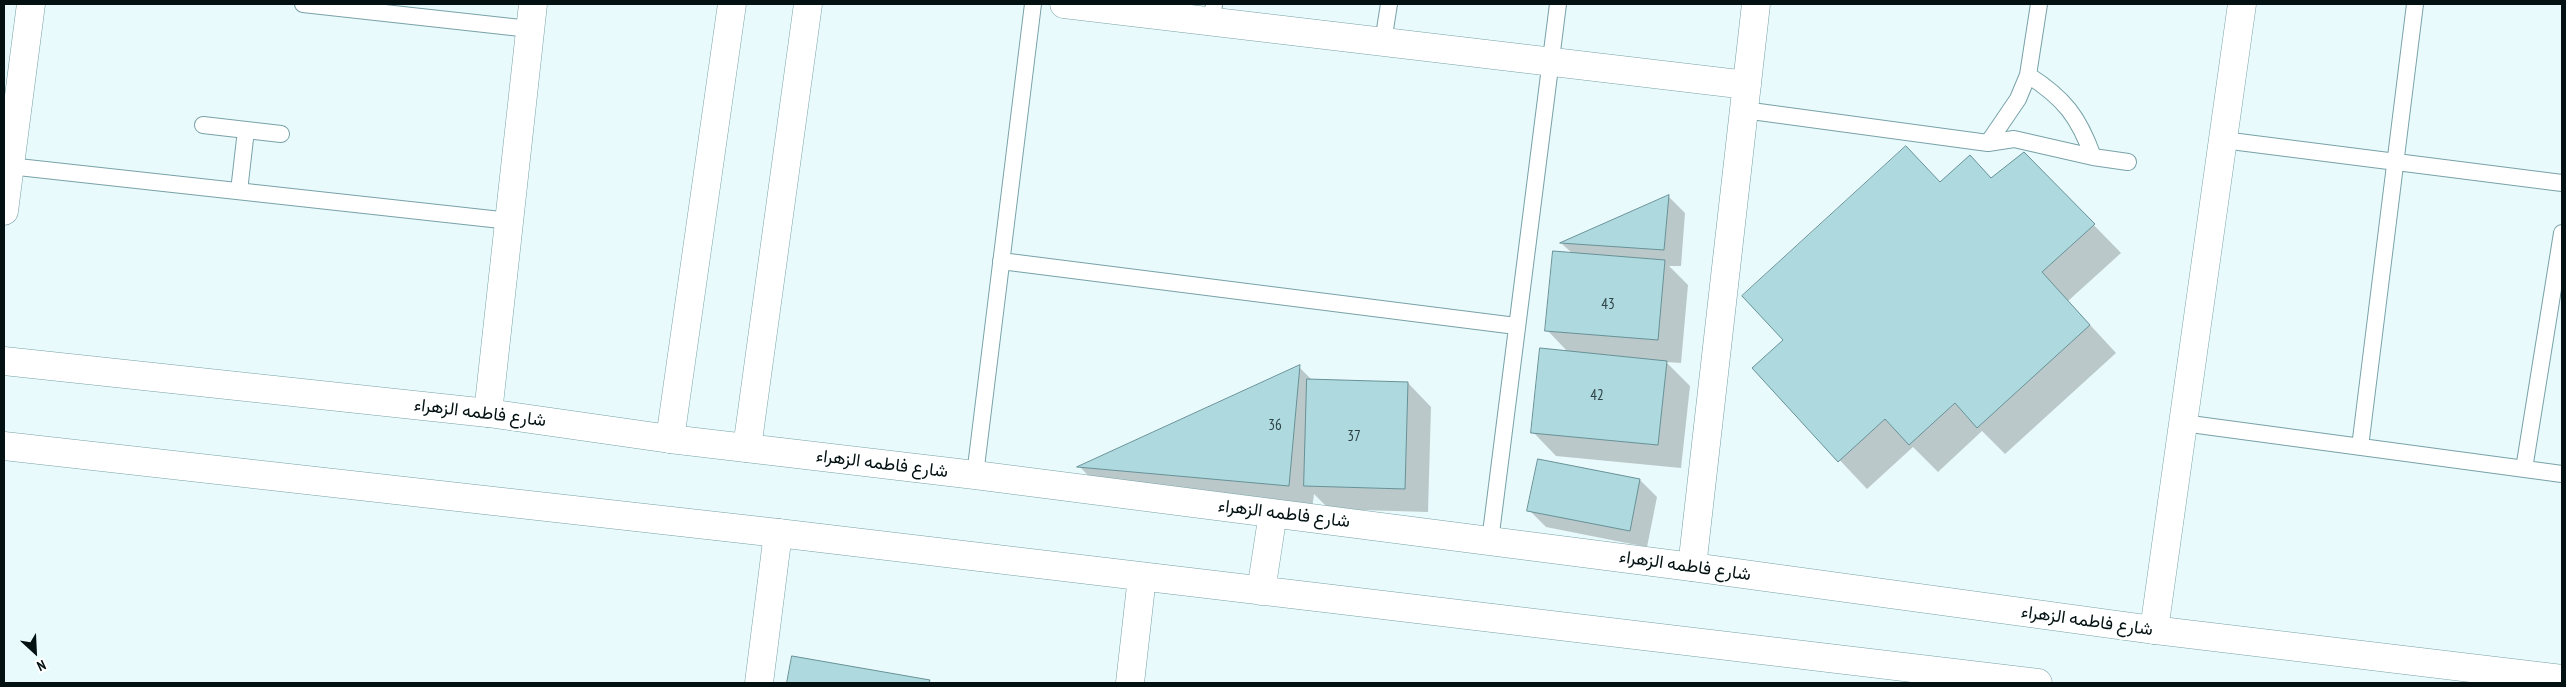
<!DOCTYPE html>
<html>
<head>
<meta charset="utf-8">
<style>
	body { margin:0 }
	#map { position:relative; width:2566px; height:687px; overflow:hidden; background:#e9fafc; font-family:"PT Sans Narrow",sans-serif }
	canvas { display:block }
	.frame { position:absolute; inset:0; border:5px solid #031113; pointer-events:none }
	.north { position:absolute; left:10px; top:627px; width:50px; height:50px; -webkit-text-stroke:4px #fff; paint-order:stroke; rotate:155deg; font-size:14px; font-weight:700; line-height:20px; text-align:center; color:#031113 }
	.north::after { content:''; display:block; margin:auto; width:18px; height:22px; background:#031113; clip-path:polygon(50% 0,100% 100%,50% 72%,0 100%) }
</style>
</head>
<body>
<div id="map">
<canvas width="2566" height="687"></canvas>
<div class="frame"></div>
<div class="north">N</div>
</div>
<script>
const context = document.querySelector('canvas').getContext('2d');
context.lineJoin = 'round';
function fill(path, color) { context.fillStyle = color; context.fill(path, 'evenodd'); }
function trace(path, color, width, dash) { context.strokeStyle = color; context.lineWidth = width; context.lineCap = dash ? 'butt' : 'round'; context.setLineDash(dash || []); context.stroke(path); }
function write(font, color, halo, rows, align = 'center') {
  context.font = font + ' "PT Sans Narrow",Vazirmatn,sans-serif'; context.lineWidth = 5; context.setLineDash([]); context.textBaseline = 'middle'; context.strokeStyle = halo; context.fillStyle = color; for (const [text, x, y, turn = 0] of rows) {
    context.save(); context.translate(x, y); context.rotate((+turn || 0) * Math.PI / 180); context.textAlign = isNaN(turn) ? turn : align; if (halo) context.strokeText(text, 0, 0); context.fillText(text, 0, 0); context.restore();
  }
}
fill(new Path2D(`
	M 1992,179 L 2051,181 L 2121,253 L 2068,301 L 2116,353 L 2005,454 L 1982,431 L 1938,472 L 1913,447 L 1867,489 L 1753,368 L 1784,340 L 1941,183 Z
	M 1668,196 L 1685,213 L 1681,266 L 1669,266 L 1688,285 L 1681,363 L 1666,362 L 1690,386 L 1681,468 L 1556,456 L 1533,432 L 1569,353 L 1547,330 L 1572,253 L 1562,244 Z
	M 1299,367 L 1313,381 L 1408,383 L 1431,407 L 1428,512 L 1329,509 L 1314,494 L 1312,509 L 1102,490 L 1080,467 Z
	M 1539,460 L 1640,480 L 1657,497 L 1647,547 L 1546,527 L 1529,510 Z
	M 793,657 L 929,682 L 931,683 L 788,683 Z`), '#0003');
const building = new Path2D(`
	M 1906,146 L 1940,182 L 1970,155 L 1991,178 L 2024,152 L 2095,224 L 2042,272 L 2090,325 L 1977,428 L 1955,403 L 1909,445 L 1885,419 L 1838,462 L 1752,368 L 1783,340 L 1742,296 Z
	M 1669,195 L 1664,250 L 1560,243 Z
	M 1553,251 L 1665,260 L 1658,340 L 1545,331 Z
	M 1540,348 L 1667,361 L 1658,445 L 1531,433 Z
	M 1300,365 L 1289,486 L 1077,467 Z
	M 1307,379 L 1408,382 L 1405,489 L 1304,486 Z
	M 1538,459 L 1640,479 L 1630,531 L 1527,511 Z
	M 792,656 L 930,680 L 929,683 L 787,683 Z`);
fill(building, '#add9df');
trace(building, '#679197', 1);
const lane = new Path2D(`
	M 303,4 L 530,29
	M 1212,22 L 1214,4
	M 1383,42 L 1389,4
	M 2028,75 C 2064,98 2079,117 2093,157
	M 1744,110 L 1988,143 L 2014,139 L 2093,157 L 2128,162
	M 203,125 L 281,134
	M 2223,140 L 2562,183
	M 1988,143 L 2018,99 L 2028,75 L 2039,4
	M 9,166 L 510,221
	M 239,191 L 246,130
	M 1001,261 L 1516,326
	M 2183,423 L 2562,474
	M 2360,447 L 2415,4
	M 2524,469 L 2562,233
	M 975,475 L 1033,4
	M 1490,541 L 1558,4`);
const street = new Path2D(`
	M 1064,4 L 1747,85
	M 4,211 L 31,4
	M 488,413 L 533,4
	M 670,439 L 732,4
	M 747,448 L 808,4
	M 1692,567 L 1756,4
	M 2154,630 L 2242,4
	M 759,683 L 778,533
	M 1130,683 L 1142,577`);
const secondary = new Path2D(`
	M 4,361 L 488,413 L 670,439 L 975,475 L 1692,567 L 2154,630 L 2562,679
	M 4,446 L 778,533 L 2038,683
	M 1261,591 L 1273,513`);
trace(lane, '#78a2a8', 18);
trace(street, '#78a2a8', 29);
trace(secondary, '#78a2a8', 29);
trace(lane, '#fff', 16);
trace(street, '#fff', 28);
trace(secondary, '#fff', 28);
write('15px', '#2e4346', null, [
	["43",1608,305],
	["42",1597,396],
	["36",1275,426],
	["37",1354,437]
]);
write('18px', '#031113', '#fff', [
	["شارع فاطمه الزهراء",480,413,7],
	["شارع فاطمه الزهراء",882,464,7],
	["شارع فاطمه الزهراء",1284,514,7],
	["شارع فاطمه الزهراء",1685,566,8],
	["شارع فاطمه الزهراء",2087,621,8]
]);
</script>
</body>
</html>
